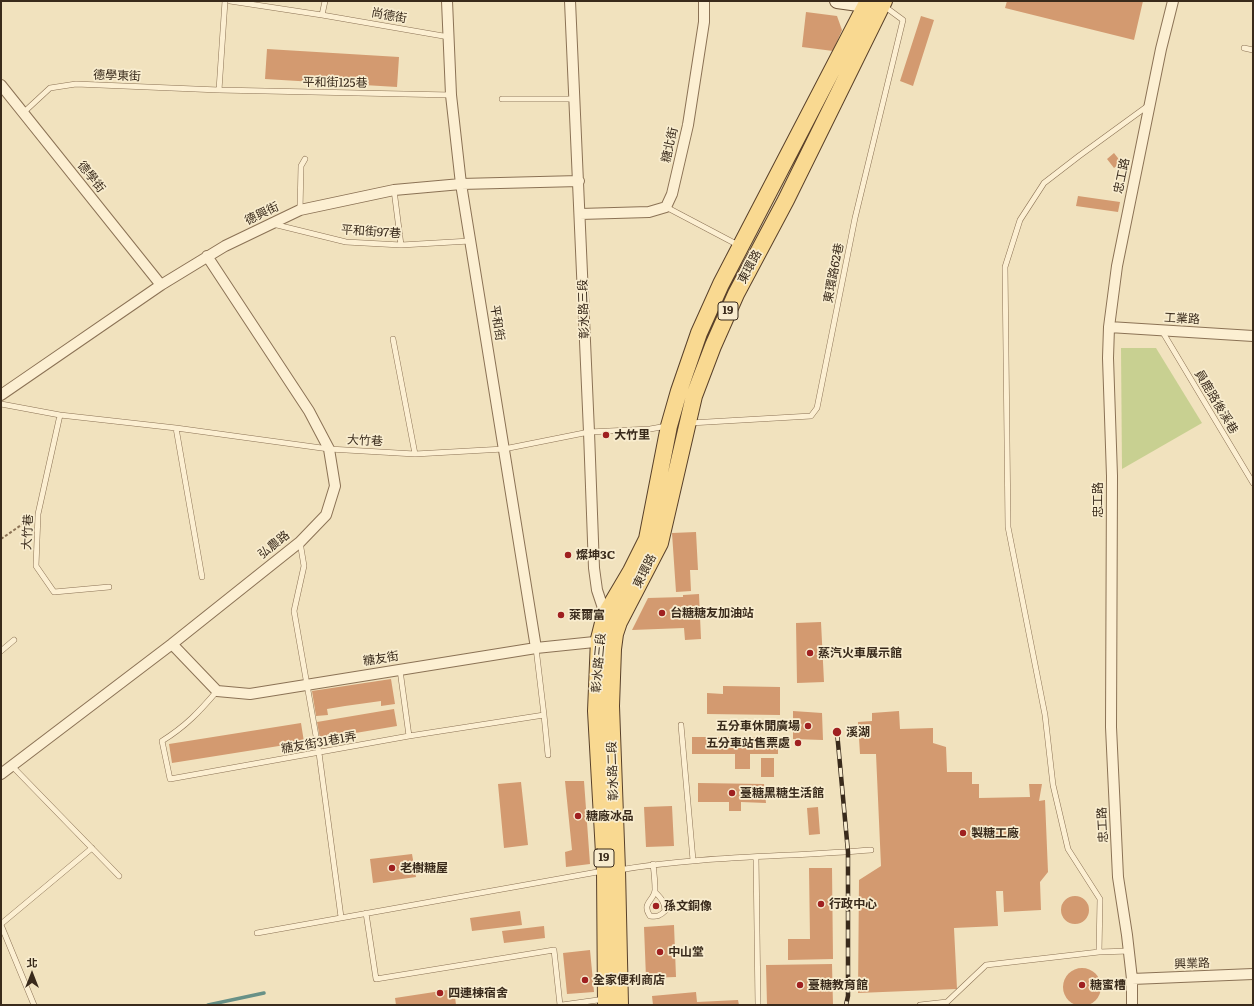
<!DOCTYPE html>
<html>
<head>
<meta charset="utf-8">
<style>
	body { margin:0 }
	#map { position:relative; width:1254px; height:1006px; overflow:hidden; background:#f1e2be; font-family:Literata,"Noto Sans TC",serif }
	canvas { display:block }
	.frame { position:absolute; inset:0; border:2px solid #392a1b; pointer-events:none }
	.north { position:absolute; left:12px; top:954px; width:40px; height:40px; -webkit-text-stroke:3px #f8ecce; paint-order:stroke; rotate:0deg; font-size:11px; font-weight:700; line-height:16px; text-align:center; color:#392a1b }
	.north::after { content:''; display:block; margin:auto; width:14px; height:18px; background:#392a1b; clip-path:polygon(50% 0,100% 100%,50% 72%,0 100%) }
</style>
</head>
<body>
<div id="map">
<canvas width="1254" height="1006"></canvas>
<div class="frame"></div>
<div class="north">北</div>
</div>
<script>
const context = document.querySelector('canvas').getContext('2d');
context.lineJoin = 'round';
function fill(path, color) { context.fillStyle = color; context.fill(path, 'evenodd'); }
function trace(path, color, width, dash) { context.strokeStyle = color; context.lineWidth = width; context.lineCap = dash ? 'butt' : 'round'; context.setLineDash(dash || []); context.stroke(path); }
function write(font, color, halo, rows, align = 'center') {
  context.font = font + ' Literata,"Noto Sans TC",serif'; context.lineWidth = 3.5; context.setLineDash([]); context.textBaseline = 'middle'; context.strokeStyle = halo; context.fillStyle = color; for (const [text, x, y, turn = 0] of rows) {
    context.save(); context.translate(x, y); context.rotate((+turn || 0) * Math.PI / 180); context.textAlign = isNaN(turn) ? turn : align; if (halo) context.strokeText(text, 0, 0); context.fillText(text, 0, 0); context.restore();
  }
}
fill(new Path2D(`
	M 1121,348 L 1156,348 L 1202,423 L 1122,469 Z`), '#c8d091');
trace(new Path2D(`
	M 208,1005 L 264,993`), '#689187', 3.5);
fill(new Path2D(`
	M 1007,1 L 1143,1 L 1134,40 L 1005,8 Z
	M 806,12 L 837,16 L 842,30 L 833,51 L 802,47 Z
	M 921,16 L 934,20 L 913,86 L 900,81 Z
	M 267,49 L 399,57 L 397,87 L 265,79 Z
	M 1114,153 L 1121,162 L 1114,168 L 1107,159 Z
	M 1078,196 L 1120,202 L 1118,212 L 1076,206 Z
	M 696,532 L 698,570 L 690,570 L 691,591 L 676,592 L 672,533 Z
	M 699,594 L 701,639 L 685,640 L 684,628 L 632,630 L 648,598 L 683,597 L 683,595 Z
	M 821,622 L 824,682 L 797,683 L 796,623 Z
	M 391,679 L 395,704 L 381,706 L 381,701 L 345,706 L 327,709 L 328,715 L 316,716 L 312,691 Z
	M 723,686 L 780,687 L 780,715 L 707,714 L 707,693 L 723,694 Z
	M 394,709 L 397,726 L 320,739 L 317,722 Z
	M 793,711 L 822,713 L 823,740 L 793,739 Z
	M 899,711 L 900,729 L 933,728 L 933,743 L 946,747 L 947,772 L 972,772 L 972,784 L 979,784 L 979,798 L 1030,797 L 1029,784 L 1042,784 L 1039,801 L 1045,800 L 1048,872 L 1040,882 L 1041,910 L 1004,912 L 1003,891 L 996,891 L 998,926 L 954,928 L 957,989 L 858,993 L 859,880 L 881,866 L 876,754 L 860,754 L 858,722 L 872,721 L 872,713 Z
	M 301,723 L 304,742 L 172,763 L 169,744 Z
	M 692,737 L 778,737 L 778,754 L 750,754 L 750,769 L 735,769 L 735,754 L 692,754 Z
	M 761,758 L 774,758 L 774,777 L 761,777 Z
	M 565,781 L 584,781 L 590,864 L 566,867 L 565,852 L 572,850 Z
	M 521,782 L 528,845 L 504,848 L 498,784 Z
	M 698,783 L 764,784 L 766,803 L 741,802 L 741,811 L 729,811 L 729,802 L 698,802 Z
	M 672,806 L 674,846 L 646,847 L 644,807 Z
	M 818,807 L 820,834 L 809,835 L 807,808 Z
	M 412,854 L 416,877 L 373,883 L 370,859 Z
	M 809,868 L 832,868 L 833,959 L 788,960 L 788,939 L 810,939 Z
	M1061 910a14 14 0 1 1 28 0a14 14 0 1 1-28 0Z
	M 520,911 L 522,925 L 472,931 L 470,918 Z
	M 674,925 L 676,977 L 646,978 L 644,927 Z
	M 544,926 L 545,938 L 504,943 L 502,931 Z
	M 590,950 L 594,992 L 567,994 L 563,953 Z
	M 832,964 L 833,1005 L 767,1005 L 766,965 Z
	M1063 987a19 19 0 1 1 38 0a19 19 0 1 1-38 0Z
	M 454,989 L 456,1005 L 396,1005 L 395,998 Z
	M 696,992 L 697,1002 L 738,1000 L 739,1005 L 653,1005 L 652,996 Z`), '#d39a70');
const service = new Path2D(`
	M 230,1 L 322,15 L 449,37
	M 322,15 L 325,1
	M 1244,48 L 1253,50
	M 219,90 L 225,1
	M 502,99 L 575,99
	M 23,113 L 50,88 L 76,84 L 219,90 L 451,95
	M 394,190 L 401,245
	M 666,207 L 740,246
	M 300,210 L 301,166 L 305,159
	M 273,224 L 346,242 L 401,245 L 470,241
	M 1162,331 L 1253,483
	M 393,339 L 415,454
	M 1,404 L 60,415 L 176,428 L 329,449 L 415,454 L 504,449 L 589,432 L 650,429 L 667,426
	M 60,415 L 38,514 L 36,566 L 54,592 L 109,587
	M 690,423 L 811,416 L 817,408 L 855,218 L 903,20 L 884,6
	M 176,428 L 202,577
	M 300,542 L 304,566 L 294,611 L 319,753 L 341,917
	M 536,648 L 544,715
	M 1,651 L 14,640
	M 400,670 L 409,736
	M 217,691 C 199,712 186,726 162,741 L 170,779 L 409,736 L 544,715 L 548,755
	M 681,725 L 693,860
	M 12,766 L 119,876
	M 756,857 L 758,1005
	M 653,864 C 654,872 655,882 655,890 C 654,901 641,903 650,916 C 657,917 660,916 665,911 C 665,902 661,898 655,892
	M 619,870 C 702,856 787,857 871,850
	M 366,913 L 376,979 L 554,950 L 560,1005
	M 1,924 L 92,848
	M 1,925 L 34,1005
	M 257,933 L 603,871
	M 1099,952 L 1129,951
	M 562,1005 L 605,999
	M 920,1005 L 947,1002 L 986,965 L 1099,952 L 1100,899 L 1068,849 L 1053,785 L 1045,715 L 1008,527 L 1005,267 L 1020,220 L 1044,183 L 1079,156 L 1149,105`);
const minor = new Path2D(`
	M 447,1 L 451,95 L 461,184 L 536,648
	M 570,1 L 589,432 L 594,568 L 597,590 L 606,617
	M 1,85 L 161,285
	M 580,214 L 649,212 L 666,207 L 672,194 L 688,125 L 704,22 L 704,1
	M 1109,327 L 1253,336
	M 1,395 L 161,285 L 225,246 L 300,210 L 394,190 L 461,184 L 579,181
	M 172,644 L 217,691 L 250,694 L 536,648 L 604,641
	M 1,774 L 172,644 L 300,542 L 326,515 L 335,486 L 329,449 L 309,411 L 207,256
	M 1132,979 L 1253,974
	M 1132,1005 L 1132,979 L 1127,935 L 1118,877 L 1111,727 L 1112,476 L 1108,358 L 1109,327 L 1117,266 L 1161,49 L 1173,1`);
const secondary = new Path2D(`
	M 837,1 L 866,5 L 876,5`);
const primary = new Path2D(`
	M 606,1005 L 605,871 L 596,711 L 599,639 L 605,615 L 631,571 L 647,539 L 669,426 L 679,391 L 699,333 L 721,284 L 868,1
	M 620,1005 L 617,870 L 611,706 L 613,649 L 615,634 L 619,622 L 660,543 L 694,396 L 713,346 L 736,294 L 786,200 L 884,1`);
trace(service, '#8b7255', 6);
trace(minor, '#8b7255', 12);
trace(secondary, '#6d5338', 16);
trace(primary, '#58402a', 18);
trace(new Path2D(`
	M 1,539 L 30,519`), '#8b7255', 2, [3, 2]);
trace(service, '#fcefd2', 5);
trace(minor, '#fcefd2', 10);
trace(secondary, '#fcefd2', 14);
trace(primary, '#f9d991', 16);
const rail = new Path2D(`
	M 837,732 L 848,852 L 848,996 L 846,1005`);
trace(rail, '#392a1b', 4.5);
trace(rail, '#f8ecce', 3, [9]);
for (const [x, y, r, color] of [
	[606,435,4,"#9f2020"],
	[568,555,4,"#9f2020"],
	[662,613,4,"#9f2020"],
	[561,615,4,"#9f2020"],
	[810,653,4,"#9f2020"],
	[808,726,4,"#9f2020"],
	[837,732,5,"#9f2020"],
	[798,743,4,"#9f2020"],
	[732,793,4,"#9f2020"],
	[578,816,4,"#9f2020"],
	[963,833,4,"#9f2020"],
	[392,868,4,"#9f2020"],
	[821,904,4,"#9f2020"],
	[656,906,4,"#9f2020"],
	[660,952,4,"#9f2020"],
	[585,980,4,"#9f2020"],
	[800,985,4,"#9f2020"],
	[1082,985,4,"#9f2020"],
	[440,993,4,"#9f2020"]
]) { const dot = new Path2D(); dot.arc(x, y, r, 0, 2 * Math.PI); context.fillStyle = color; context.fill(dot); trace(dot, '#f8ecce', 1.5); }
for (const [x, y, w] of [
	[728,311,20],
	[604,858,20]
]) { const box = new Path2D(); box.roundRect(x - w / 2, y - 9, w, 18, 3); context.fillStyle = '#f8ecce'; context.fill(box); trace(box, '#392a1b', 1); }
write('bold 11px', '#392a1b', null, [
	["19",728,311],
	["19",604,858]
]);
write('12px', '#392a1b', '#f8ecce', [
	["尚德街",389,16,10],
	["德學東街",117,76,2],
	["平和街125巷",335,83,1],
	["糖北街",670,145,-77],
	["忠工路",1122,176,-78],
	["德學街",91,177,51],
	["德興街",262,214,-26],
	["平和街97巷",371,232,4],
	["東環路",750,267,-62],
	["東環路62巷",834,273,-79],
	["彰水路三段",584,309,-92],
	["工業路",1182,319,3],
	["平和街",497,323,81],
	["員鹿路後溪巷",1216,402,59],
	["大竹巷",365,441,3],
	["忠工路",1098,500,-90],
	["大竹巷",28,532,-87],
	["弘農路",274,545,-39],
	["東環路",645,571,-63],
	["糖友街",381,659,-9],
	["彰水路三段",599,663,-85],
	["糖友街31巷1弄",319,743,-10],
	["彰水路二段",613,771,-92],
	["忠工路",1103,825,-93],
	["興業路",1192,964,-2]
]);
write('bold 12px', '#392a1b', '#f8ecce', [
	["大竹里",614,435],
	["燦坤3C",576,555],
	["台糖糖友加油站",670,613],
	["萊爾富",569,615],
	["蒸汽火車展示館",818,653],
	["五分車休閒廣場",800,726,"right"],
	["溪湖",846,732],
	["五分車站售票處",790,743,"right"],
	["臺糖黑糖生活館",740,793],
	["糖廠冰品",586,816],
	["製糖工廠",971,833],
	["老樹糖屋",400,868],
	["行政中心",829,904],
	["孫文銅像",664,906],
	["中山堂",668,952],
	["全家便利商店",593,980],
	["臺糖教育館",808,985],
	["糖蜜槽",1090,985],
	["四連棟宿舍",448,993]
], 'left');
</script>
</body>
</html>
